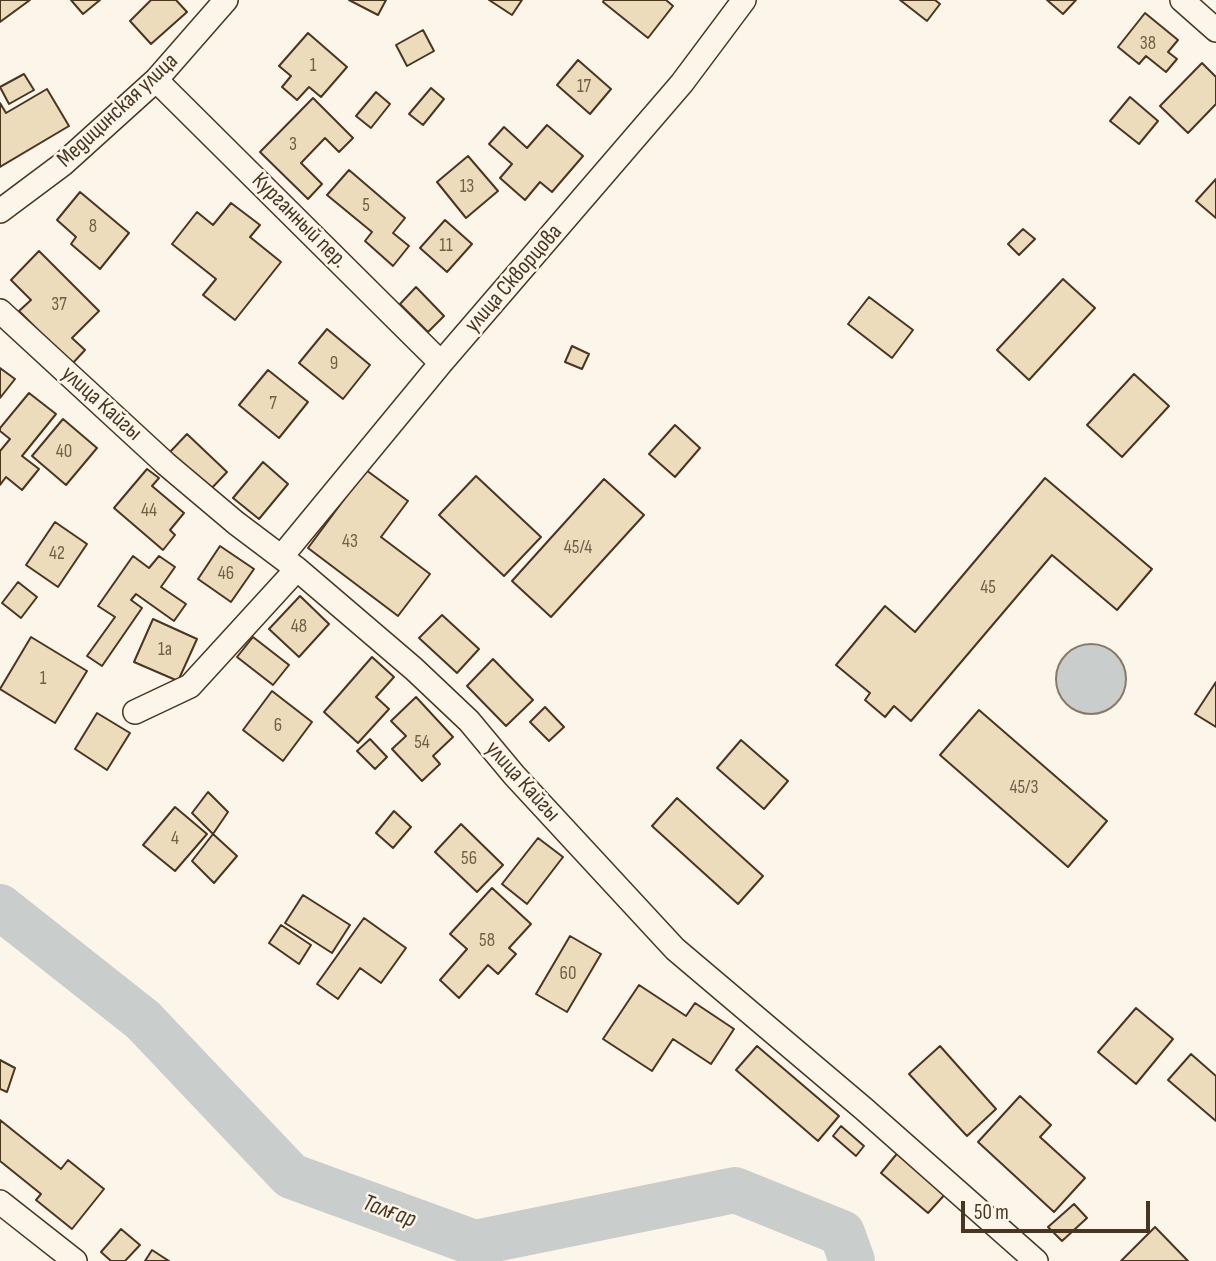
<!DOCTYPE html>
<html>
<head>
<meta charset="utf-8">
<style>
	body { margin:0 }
	#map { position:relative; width:1216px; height:1261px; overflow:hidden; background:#fbf6e9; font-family:"Sofia Sans Condensed",sans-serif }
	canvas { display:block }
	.scale { position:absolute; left:961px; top:1201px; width:189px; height:32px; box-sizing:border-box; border:4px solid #4a3520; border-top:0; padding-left:9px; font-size:21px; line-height:24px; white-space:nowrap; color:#4a3520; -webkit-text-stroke:5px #fbf6e9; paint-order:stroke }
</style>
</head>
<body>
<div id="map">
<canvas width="1216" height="1261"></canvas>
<div class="scale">50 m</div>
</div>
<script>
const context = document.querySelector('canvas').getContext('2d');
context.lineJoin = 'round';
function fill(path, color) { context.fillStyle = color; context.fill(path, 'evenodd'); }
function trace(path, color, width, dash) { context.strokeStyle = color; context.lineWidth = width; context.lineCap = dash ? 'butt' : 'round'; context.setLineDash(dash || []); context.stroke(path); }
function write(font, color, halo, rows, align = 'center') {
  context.font = font + ' "Sofia Sans Condensed",sans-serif'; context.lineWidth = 5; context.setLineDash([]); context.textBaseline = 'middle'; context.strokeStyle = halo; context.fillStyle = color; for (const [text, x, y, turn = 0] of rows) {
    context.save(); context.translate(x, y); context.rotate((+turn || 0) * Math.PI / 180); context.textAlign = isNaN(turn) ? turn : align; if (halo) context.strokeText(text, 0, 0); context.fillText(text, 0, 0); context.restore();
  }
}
const water = new Path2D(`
	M1056 679a35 35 0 1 1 70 0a35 35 0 1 1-70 0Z`);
fill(water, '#c9cecd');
trace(water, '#887966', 2);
trace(new Path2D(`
	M 0,907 L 143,1020 L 291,1176 L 475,1243 L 735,1190 L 842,1233 L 852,1261`), '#c9cecd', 46);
const building = new Path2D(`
	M 0,0 L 30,0 L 0,22 Z
	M 71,0 L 100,0 L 83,14 Z
	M 151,0 L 176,0 L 187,12 L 151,44 L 130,21 Z
	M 349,0 L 386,0 L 378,15 Z
	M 489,0 L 522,0 L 512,15 Z
	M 604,0 L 666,0 L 673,6 L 648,38 L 603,2 Z
	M 900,0 L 935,0 L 940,4 L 927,21 Z
	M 1047,0 L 1076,0 L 1063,14 Z
	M 1145,13 L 1178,40 L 1168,52 L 1177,59 L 1166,72 L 1146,56 L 1139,64 L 1118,47 Z
	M 423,30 L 434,51 L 407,66 L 396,45 Z
	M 308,33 L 347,67 L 321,97 L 309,87 L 297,100 L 282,87 L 291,76 L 279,66 Z
	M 578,60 L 611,89 L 590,114 L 557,85 Z
	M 1202,63 L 1216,77 L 1216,104 L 1188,133 L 1160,106 Z
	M 24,74 L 34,90 L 9,104 L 0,87 Z
	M 431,88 L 444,99 L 423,125 L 409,114 Z
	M 47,89 L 69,126 L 0,167 L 0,103 L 6,113 Z
	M 376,92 L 390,104 L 371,128 L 356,116 Z
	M 1130,97 L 1158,121 L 1139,144 L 1110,121 Z
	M 313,98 L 353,138 L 339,152 L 325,138 L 301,163 L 322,184 L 308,199 L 260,152 Z
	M 547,125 L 583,156 L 552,192 L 540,182 L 525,200 L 500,178 L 512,164 L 489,144 L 504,127 L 527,148 Z
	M 468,156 L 498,191 L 466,218 L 437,182 Z
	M 349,170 L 405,218 L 393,233 L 409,246 L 393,266 L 365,241 L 372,232 L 327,195 Z
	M 1216,179 L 1216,218 L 1196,201 Z
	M 80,192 L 129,233 L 100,269 L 71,244 L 76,237 L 57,220 Z
	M 231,203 L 260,225 L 250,237 L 281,262 L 235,320 L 203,295 L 216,279 L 172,244 L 197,212 L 213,225 Z
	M 445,220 L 472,244 L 447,272 L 420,248 Z
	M 1023,229 L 1035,239 L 1019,255 L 1008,244 Z
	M 39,251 L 99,311 L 72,338 L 85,350 L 72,364 L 19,311 L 31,300 L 11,280 Z
	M 1063,279 L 1095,308 L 1029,380 L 997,350 Z
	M 416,287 L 444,316 L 428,332 L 400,304 Z
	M 869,297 L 913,330 L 892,358 L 848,324 Z
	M 327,329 L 370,365 L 343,399 L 299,363 Z
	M 572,346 L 589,354 L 582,369 L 565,362 Z
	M 0,368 L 15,379 L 0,398 Z
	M 268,370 L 308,402 L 279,438 L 239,405 Z
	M 1134,374 L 1169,406 L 1122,457 L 1087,425 Z
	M 29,393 L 56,414 L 22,456 L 39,469 L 22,490 L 6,477 L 0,485 L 0,451 L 10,439 L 0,431 L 0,428 Z
	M 63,419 L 97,448 L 66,485 L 32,456 Z
	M 675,425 L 700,448 L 675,477 L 649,454 Z
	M 187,434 L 227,472 L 210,490 L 170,452 Z
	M 263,462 L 288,484 L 259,519 L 233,498 Z
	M 147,469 L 159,478 L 152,486 L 184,513 L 170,530 L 175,535 L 163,550 L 114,508 Z
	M 366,470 L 408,501 L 381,537 L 430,574 L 398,616 L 308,548 Z
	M 476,476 L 541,537 L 504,576 L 439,515 Z
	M 1045,478 L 1152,569 L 1117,610 L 1052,555 L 911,721 L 894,706 L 885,717 L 865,700 L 870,693 L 836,665 L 885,606 L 915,632 Z
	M 604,479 L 644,515 L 551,617 L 512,581 Z
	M 55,522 L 87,544 L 58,587 L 26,565 Z
	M 220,546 L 254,569 L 231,602 L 198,579 Z
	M 133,556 L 149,568 L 159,556 L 175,567 L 161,587 L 186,604 L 174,621 L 136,594 L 131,600 L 142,608 L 102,666 L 87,656 L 115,617 L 98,606 Z
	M 18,582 L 37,597 L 21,618 L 2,603 Z
	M 300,596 L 329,624 L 299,657 L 269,629 Z
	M 442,615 L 479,649 L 457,673 L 419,638 Z
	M 153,619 L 197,639 L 178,681 L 134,662 Z
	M 31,637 L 87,671 L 55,723 L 0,689 Z
	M 253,637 L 289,665 L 273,685 L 237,657 Z
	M 372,657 L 394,677 L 376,697 L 389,709 L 358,743 L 324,712 Z
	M 493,659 L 533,700 L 506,726 L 467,686 Z
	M 1216,682 L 1216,727 L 1195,714 Z
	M 272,691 L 312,722 L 283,761 L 243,730 Z
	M 416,697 L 453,737 L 433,756 L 440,764 L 422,781 L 392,749 L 406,736 L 391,721 Z
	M 545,707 L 564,727 L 549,741 L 530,722 Z
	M 979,710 L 1107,821 L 1068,867 L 940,755 Z
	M 97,713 L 130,733 L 107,770 L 75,749 Z
	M 370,739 L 387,757 L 375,769 L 357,751 Z
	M 741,740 L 788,781 L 764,809 L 717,768 Z
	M 208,792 L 228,812 L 213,834 L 192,813 Z
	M 677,798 L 763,876 L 738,904 L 652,826 Z
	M 175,807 L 207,834 L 175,871 L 143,845 Z
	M 394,811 L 411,827 L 393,848 L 376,833 Z
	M 461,824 L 503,865 L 477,892 L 435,852 Z
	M 213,834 L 237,856 L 214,883 L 192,861 Z
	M 538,838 L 563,857 L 527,904 L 502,884 Z
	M 492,888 L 531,924 L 509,948 L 516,954 L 498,974 L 488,965 L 459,998 L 440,980 L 467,949 L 450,934 Z
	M 303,895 L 350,925 L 332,953 L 285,923 Z
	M 364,918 L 406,948 L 381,983 L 360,968 L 338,999 L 317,984 Z
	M 281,925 L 311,945 L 299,964 L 269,943 Z
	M 570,936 L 601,954 L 567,1012 L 536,994 Z
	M 639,985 L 686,1016 L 695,1003 L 734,1029 L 711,1064 L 673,1039 L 652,1071 L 603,1039 Z
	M 1136,1008 L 1173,1039 L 1136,1084 L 1098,1052 Z
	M 757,1046 L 839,1116 L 818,1141 L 736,1070 Z
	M 940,1046 L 996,1109 L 967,1136 L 909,1074 Z
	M 1191,1054 L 1216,1076 L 1216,1121 L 1168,1080 Z
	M 0,1060 L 15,1068 L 7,1092 L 0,1089 Z
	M 1020,1096 L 1051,1125 L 1040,1137 L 1085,1178 L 1054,1212 L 978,1142 Z
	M 0,1120 L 61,1169 L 68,1160 L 104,1189 L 72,1229 L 36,1200 L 41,1194 L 0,1161 Z
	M 841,1126 L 864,1146 L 856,1156 L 833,1136 Z
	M 900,1150 L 948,1191 L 928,1213 L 881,1173 Z
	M 1074,1204 L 1087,1218 L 1062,1241 L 1048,1227 Z
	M 1155,1227 L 1188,1261 L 1121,1261 Z
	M 121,1229 L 140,1245 L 125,1261 L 111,1261 L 101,1252 Z
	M 152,1250 L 169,1261 L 145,1261 Z`);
fill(building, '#ecdcbc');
trace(building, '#4a3520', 2);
const minor = new Path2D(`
	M 1182,0 L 1216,30
	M 156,80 L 441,363
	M 0,211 L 63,164 L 156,80 L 226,0
	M 0,311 L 166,464 L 236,523 L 297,569 L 414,669 L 469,721 L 514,775 L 675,949 L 864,1109 L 1036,1261
	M 282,556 L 441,363 L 682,83 L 744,0
	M 135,712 L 190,686 L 297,569
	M 0,1202 L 75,1261`);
trace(minor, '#4a3520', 26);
trace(minor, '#fbf6e9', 23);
write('19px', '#725f47', null, [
	["38",1148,44],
	["1",313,66],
	["17",584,87],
	["3",293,145],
	["13",467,187],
	["5",366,206],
	["8",93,227],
	["11",446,246],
	["37",59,305],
	["9",334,364],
	["7",273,404],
	["40",64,452],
	["44",149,511],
	["43",350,542],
	["45/4",578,548],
	["42",57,554],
	["46",226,574],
	["45",988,588],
	["48",299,627],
	["1а",165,650],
	["1",43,679],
	["6",278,726],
	["54",422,743],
	["45/3",1024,788],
	["4",175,839],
	["56",469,859],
	["58",487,941],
	["60",568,974]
]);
write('23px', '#4a3520', '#fbf6e9', [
	["Медицинская улица",118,111,-43],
	["Курганный пер.",299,221,45],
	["улица Скворцова",514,279,-49],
	["улица Кайгы",101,404,42],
	["улица Кайгы",522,782,48]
]);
write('italic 24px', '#4a3520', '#fbf6e9', [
	["Талғар",389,1212,20]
]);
</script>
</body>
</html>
